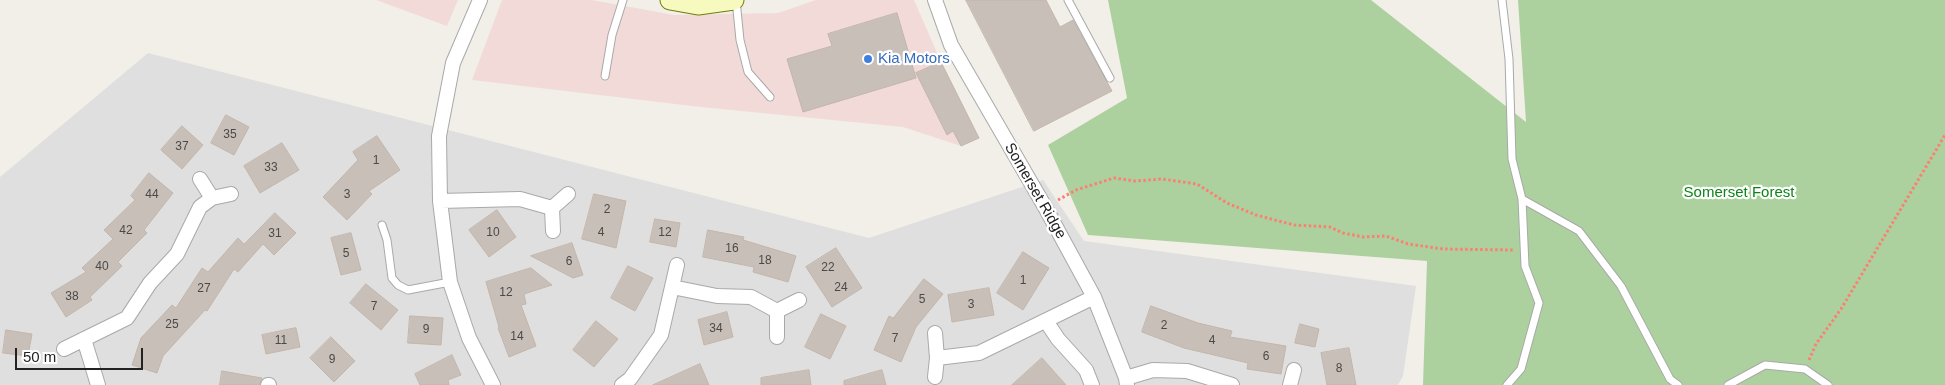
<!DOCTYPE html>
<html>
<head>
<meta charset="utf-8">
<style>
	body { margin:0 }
	#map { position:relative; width:1945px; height:385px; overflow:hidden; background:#f2efe9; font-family:Arial,sans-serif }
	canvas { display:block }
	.scale { position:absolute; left:15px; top:348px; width:128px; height:22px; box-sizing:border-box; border:2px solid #222; border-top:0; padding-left:6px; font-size:15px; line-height:18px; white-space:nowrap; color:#222; -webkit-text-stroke:4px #fff; paint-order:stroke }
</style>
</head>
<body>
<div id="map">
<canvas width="1945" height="385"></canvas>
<div class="scale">50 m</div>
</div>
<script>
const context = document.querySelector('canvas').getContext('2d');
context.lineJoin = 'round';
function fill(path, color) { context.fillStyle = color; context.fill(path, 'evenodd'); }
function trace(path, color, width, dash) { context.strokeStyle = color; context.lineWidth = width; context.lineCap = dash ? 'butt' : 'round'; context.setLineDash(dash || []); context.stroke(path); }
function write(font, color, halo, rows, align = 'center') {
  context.font = font + ' Arial,sans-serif'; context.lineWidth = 4.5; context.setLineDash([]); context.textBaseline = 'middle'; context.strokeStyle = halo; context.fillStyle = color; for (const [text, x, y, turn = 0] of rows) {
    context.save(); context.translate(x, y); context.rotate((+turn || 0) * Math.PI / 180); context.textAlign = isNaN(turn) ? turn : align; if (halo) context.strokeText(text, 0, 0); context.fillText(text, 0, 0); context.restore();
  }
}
fill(new Path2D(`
	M 148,53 L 869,238 L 1043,180 L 1084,241 L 1416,286 L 1403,376 L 1398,385 L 0,385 L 0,177 Z`), '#e0dfdf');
fill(new Path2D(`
	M 376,0 L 458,0 L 447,26 Z
	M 502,0 L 592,0 L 674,15 L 778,13 L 816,0 L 914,0 L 941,62 L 979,138 L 961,146 L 903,127 L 701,107 L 472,80 Z`), '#f2dad9');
fill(new Path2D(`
	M 1108,0 L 1371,0 L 1526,122 L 1518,0 L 1945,0 L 1945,385 L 1423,385 L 1427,261 L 1088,235 L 1048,145 L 1127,98 Z`), '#add19e');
const building = new Path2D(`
	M 966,0 L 1046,0 L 1060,27 L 1073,20 L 1112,91 L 1034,131 Z
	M 897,13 L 916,78 L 803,112 L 787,59 L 832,46 L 828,34 Z
	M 941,62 L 979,138 L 961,146 L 953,131 L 947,135 L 916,73 Z
	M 226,115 L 249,127 L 234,155 L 211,143 Z
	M 182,126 L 203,145 L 182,169 L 161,150 Z
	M 377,136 L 400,170 L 369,191 L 372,194 L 347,220 L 323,197 L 358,160 L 353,152 Z
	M 282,143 L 299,170 L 260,193 L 244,166 Z
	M 149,173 L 173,193 L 144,230 L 147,233 L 118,262 L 122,266 L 90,297 L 92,300 L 66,317 L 51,293 L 86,272 L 82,268 L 113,239 L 104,230 L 135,200 L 131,196 Z
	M 594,194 L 626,201 L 616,248 L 582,239 Z
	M 497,210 L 516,237 L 489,257 L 469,230 Z
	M 275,213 L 296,233 L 274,255 L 263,244 L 238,272 L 234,269 L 207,311 L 205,310 L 163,356 L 157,373 L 132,365 L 141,338 L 172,305 L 176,308 L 202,268 L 208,272 L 238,238 L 244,244 Z
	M 655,219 L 680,223 L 676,247 L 650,242 Z
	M 708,230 L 744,237 L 743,240 L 796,256 L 788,282 L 753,272 L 754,267 L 703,257 Z
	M 351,233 L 361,270 L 341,275 L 331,238 Z
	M 572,243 L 583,275 L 573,278 L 531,256 Z
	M 836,248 L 862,288 L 832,307 L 806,267 Z
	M 1023,252 L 1049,268 L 1023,310 L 997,293 Z
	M 628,266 L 653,278 L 635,311 L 611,298 Z
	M 531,268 L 552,285 L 524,294 L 526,304 L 521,305 L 536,346 L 509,357 L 498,328 L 499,327 L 486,282 Z
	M 924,279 L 943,294 L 916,327 L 901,362 L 874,350 L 889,316 L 893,318 Z
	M 366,284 L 398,310 L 381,330 L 350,303 Z
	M 989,288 L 994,315 L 952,322 L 948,295 Z
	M 1151,306 L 1198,323 L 1232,331 L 1230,337 L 1286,346 L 1281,374 L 1247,369 L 1248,363 L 1184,348 L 1142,332 Z
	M 727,312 L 733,337 L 704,345 L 698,320 Z
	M 821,314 L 846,326 L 830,359 L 805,347 Z
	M 410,316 L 443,318 L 441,345 L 408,343 Z
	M 596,321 L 618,339 L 594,367 L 573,350 Z
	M 1300,324 L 1319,329 L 1315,347 L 1295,343 Z
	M 296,328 L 300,347 L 266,354 L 262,335 Z
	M 6,330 L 32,334 L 28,356 L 3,353 Z
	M 331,337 L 355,361 L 334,382 L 310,358 Z
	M 1349,348 L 1356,385 L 1327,385 L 1321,353 Z
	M 452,355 L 461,375 L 448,380 L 449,385 L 420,385 L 415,374 Z
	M 1042,358 L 1066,385 L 1012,385 Z
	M 700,364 L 709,385 L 653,385 Z
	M 809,370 L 811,385 L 761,385 L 761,378 Z
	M 882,370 L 886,385 L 844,385 L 844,381 Z
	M 222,371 L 262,378 L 262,379 L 259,385 L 220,385 Z`);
fill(building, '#c7bfb8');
trace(building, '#c4b6ab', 1);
const lane = new Path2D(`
	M 736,0 L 740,40 L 748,72 L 770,97
	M 1068,0 L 1110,78
	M 1502,0 L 1509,59 L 1512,159 L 1522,199 L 1525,266 L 1539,303 L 1521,369 L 1507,385
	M 605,76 L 612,35 L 623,0
	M 1522,199 L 1579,231 L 1621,286 L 1670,379 L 1678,385
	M 382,225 L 387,240 L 392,278 L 398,285 L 408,290 L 450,282
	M 1728,385 L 1765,365 L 1805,369 L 1828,385`);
const street = new Path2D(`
	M 480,0 L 453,63 L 439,136 L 440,201 L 450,282 L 469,338 L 493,385
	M 935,0 L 951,45 L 1045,207 L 1094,297 L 1126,378 L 1127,385
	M 200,179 L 212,198
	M 440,201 L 520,199 L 552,208
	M 553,231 L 552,208 L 568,194
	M 672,287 L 717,296 L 751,297 L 777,311
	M 1046,321 L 1058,339 L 1086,370 L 1092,385
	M 777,337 L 777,311 L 799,300
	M 84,339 L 98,385
	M 64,349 L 127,318 L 150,283 L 177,254 L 200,207 L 212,198 L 231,194
	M 937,358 L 979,353 L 1094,297
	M 935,377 L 937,358 L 935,333
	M 1126,378 L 1153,370 L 1187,371 L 1232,385
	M 268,385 L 269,385
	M 622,385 L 630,379 L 661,335 L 677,265
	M 1290,385 L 1294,370`);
const secondary = new Path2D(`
	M 670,0 L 698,5 L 734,0`);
trace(lane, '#a9a9a9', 9);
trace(street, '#a9a9a9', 16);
trace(secondary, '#707d05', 21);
trace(new Path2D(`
	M 1058,200 L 1076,190 L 1114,178 L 1135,181 L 1162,179 L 1197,184 L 1227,203 L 1256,215 L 1294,225 L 1330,227 L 1343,233 L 1363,237 L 1386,236 L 1408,244 L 1443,249 L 1513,250
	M 1809,360 L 1816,344 L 1841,309 L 1945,135`), '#fa8072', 3, [2.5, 2.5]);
trace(lane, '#fff', 7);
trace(street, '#fff', 14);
trace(secondary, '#f7fabf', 19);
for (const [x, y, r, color] of [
	[868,59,5,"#3f7fe0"]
]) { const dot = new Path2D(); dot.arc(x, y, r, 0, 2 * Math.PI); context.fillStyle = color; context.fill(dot); trace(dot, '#fff', 2); }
write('12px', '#4b4948', null, [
	["35",230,135],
	["37",182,147],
	["1",376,161],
	["33",271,168],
	["44",152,195],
	["3",347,195],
	["2",607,210],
	["42",126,231],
	["10",493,233],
	["4",601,233],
	["12",665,233],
	["31",275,234],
	["16",732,249],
	["5",346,254],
	["18",765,261],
	["6",569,262],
	["40",102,267],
	["22",828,268],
	["1",1023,281],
	["24",841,288],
	["27",204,289],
	["12",506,293],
	["38",72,297],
	["5",922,300],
	["3",971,305],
	["7",374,307],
	["25",172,325],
	["2",1164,326],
	["34",716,329],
	["9",426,330],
	["14",517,337],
	["7",895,339],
	["11",281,341],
	["4",1212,341],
	["6",1266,357],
	["9",332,360],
	["8",1339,369]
]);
write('15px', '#366cbe', '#fff', [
	["Kia Motors",878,59]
], 'left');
write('15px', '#222', '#fff', [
	["Somerset Ridge",1035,191,60]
]);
write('15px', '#0c8416', '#fff', [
	["Somerset Forest",1739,193]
]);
</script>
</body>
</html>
